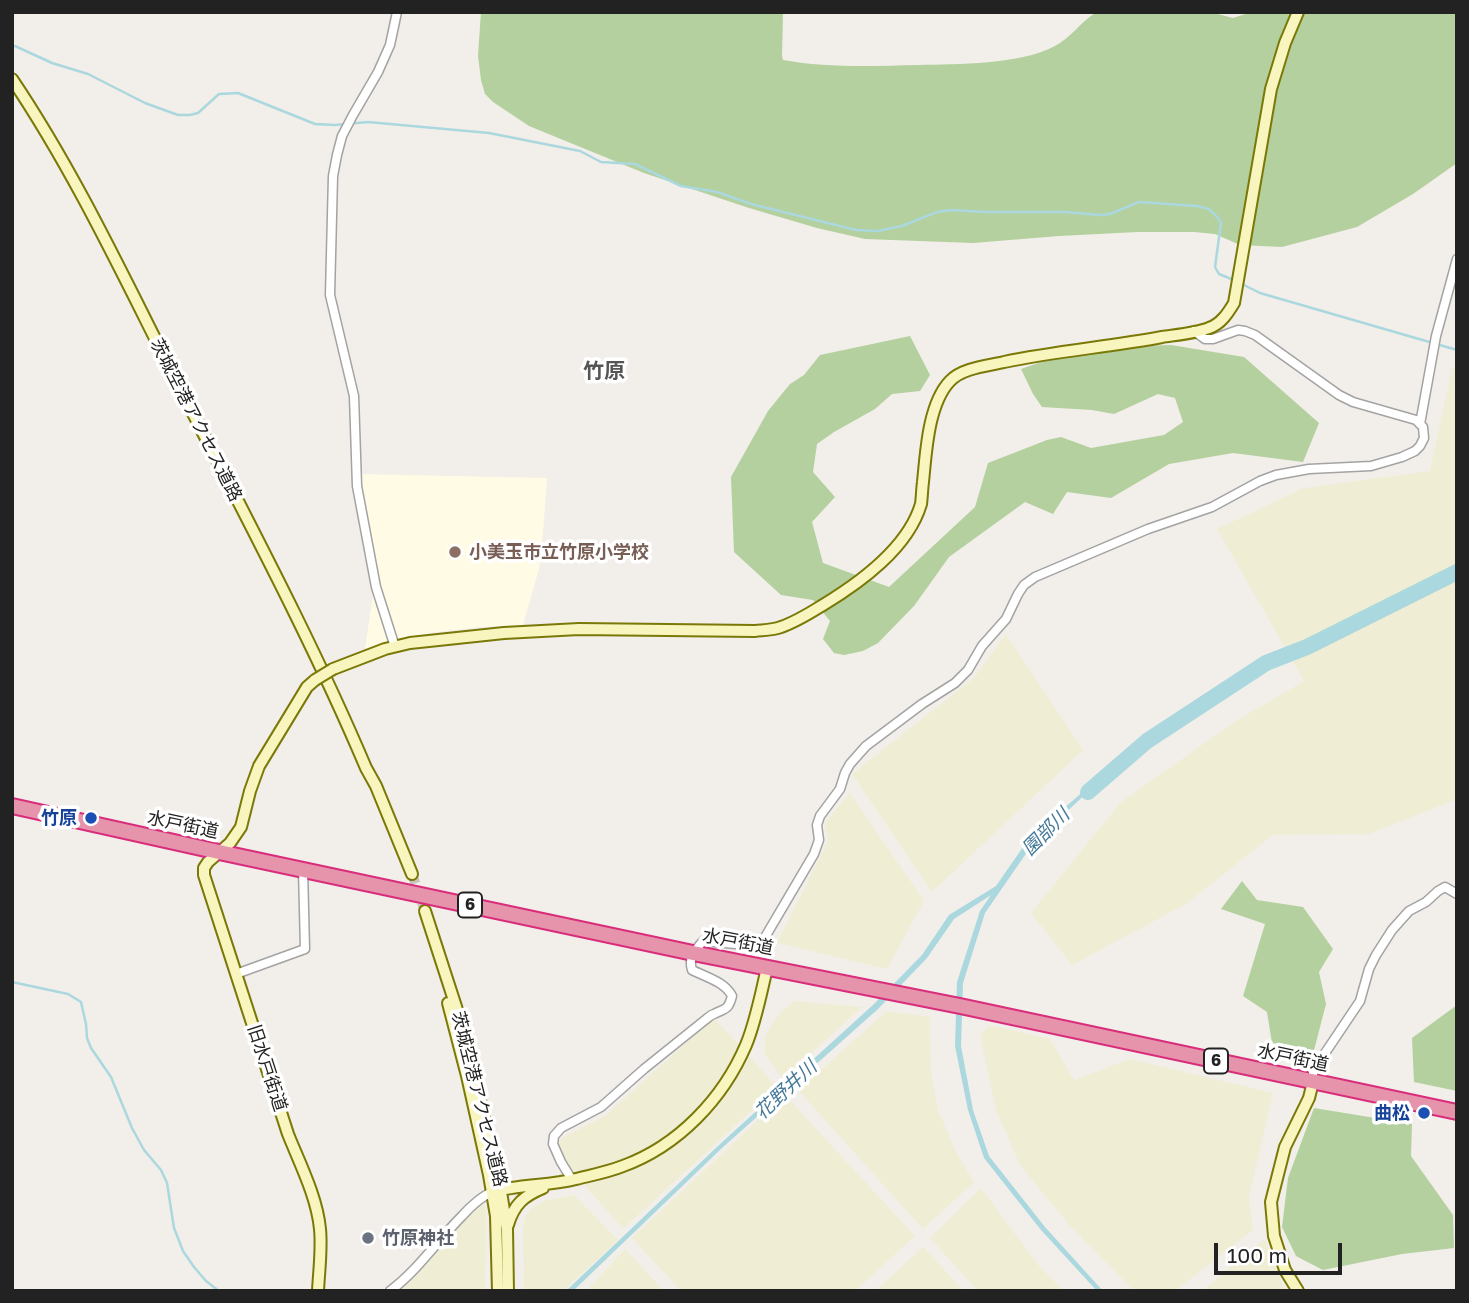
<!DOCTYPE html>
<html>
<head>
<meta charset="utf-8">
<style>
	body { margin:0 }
	#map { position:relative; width:1469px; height:1303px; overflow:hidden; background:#f2eee9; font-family:"Golos Text",sans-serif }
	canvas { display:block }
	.frame { position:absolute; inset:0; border:14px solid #222; pointer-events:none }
	.scale { position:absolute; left:1214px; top:1243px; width:128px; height:32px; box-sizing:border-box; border:4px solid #222; border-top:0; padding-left:9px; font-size:21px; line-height:24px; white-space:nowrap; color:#222; -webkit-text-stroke:5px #fff; paint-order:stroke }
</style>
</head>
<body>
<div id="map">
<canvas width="1469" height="1303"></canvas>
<div class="frame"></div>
<div class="scale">100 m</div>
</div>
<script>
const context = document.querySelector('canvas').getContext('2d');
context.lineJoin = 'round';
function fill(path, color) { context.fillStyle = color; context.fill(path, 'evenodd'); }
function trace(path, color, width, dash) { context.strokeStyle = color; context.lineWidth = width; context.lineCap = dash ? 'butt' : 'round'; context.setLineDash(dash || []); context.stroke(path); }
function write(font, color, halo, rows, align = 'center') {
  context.font = font + ' "Golos Text","Noto Sans JP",sans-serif'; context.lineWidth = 7; context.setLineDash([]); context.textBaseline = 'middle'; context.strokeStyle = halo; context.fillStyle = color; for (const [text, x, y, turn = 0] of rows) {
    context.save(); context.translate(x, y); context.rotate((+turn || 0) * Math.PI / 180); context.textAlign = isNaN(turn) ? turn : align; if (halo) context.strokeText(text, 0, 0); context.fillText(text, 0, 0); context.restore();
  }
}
fill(new Path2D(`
	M 360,474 L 547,478 L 543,534 L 539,569 L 523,625 L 480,627 L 430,633 L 395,641 L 368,649 L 365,648 L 373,595 Z`), '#fffbe5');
fill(new Path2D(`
	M 1452,368 L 1457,369 L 1457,799 L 1369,834 L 1273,835 L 1186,904 L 1072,965 L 1031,913 L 1121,802 L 1236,721 L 1304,681 L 1217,529 L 1304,488 L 1430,471 Z
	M 1006,634 L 1083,750 L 932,892 L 852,774 L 974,678 Z
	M 850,793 L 924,901 L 887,969 L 777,943 L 828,841 L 825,823 Z
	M 794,1001 L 862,1007 L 783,1079 L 764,1053 L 765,1036 L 779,1014 Z
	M 887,1011 L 930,1017 L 931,1073 L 938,1110 L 957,1154 L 974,1182 L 923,1229 L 798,1090 Z
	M 714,1018 L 777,1087 L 623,1229 L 559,1156 L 557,1144 L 563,1137 L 605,1116 Z
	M 989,1025 L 1050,1039 L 1074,1080 L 1130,1059 L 1273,1093 L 1249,1197 L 1253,1230 L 1175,1291 L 1134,1291 L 1070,1226 L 1020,1165 L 996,1110 L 980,1036 Z
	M 785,1095 L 915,1236 L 855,1291 L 681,1291 L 632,1238 Z
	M 981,1188 L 1039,1266 L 1064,1291 L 978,1291 L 930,1238 Z
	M 574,1195 L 618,1240 L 563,1291 L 526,1291 L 524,1289 L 523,1229 L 525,1217 L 531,1208 L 544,1201 Z
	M 481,1203 L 486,1206 L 485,1291 L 396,1291 L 431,1260 L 461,1223 Z
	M 1265,1239 L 1285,1291 L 1202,1291 Z
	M 923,1247 L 964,1291 L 875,1291 Z
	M 625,1249 L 664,1291 L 586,1291 Z`), '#efeed5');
fill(new Path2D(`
	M 481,12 L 783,12 L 782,56 L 783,60 C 825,68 875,66 918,65 C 957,64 1020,65 1055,46 C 1071,38 1081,21 1097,12 L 1210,12 L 1233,18 L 1252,12 L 1457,12 L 1457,163 L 1413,194 L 1357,227 L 1282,247 L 1240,245 L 1215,234 L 1194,232 L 1138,232 L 1059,236 L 973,243 L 865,239 L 817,228 L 749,208 L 644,173 L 529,126 L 493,102 L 485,94 L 481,80 L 478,56 Z
	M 910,336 L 930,375 L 920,391 L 892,394 L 875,409 L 834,432 L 817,444 L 813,472 L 835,497 L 812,522 L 823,563 L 889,587 L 975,507 L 988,463 L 1047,440 L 1061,437 L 1091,448 L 1164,435 L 1183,422 L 1175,398 L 1158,394 L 1114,414 L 1092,410 L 1042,407 L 1033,394 L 1021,369 L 1067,353 L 1103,347 L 1171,345 L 1244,357 L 1319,423 L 1303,462 L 1233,453 L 1169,464 L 1111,498 L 1067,492 L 1053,514 L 1025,502 L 949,557 L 914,606 L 878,643 L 863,651 L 844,655 L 834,653 L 823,639 L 830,621 L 813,600 L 781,595 L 734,552 L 731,477 L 768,411 L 790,384 L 804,375 L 820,355 Z
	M 1242,881 L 1257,900 L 1303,907 L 1333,949 L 1319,972 L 1326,1004 L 1312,1058 L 1272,1043 L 1267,1012 L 1243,996 L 1265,924 L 1221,909 Z
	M 1457,1005 L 1457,1091 L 1414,1082 L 1412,1038 Z
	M 1314,1108 L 1412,1124 L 1411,1156 L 1453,1215 L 1454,1248 L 1402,1254 L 1323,1270 L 1296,1256 L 1282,1227 L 1288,1178 Z`), '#b3d09e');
fill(new Path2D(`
	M 1145,739 L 1034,842 L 985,913 L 963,983 L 961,1046 L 973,1110 L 989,1156 L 1045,1227 L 1103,1291 L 1097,1291 L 1041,1230 L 984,1158 L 968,1110 L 955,1046 L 957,982 L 980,911 L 991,895 L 954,919 L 927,958 L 878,1009 L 722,1148 L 573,1291 L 566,1291 L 719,1145 L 874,1004 L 922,955 L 949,915 L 996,886 L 1030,837 Z`), '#aad8de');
trace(new Path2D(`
	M 15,46 L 52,63 L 88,74 L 145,103 L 178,115 L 190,115 L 198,113 L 219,94 L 238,93 L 315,124 L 335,125 L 368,122 L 489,133 L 580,151 L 601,162 L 635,164 L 681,186 L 717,192 L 751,204 L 856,230 L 878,231 L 902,226 L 937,212 L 951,210 L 985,212 L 1065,212 L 1100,215 L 1110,214 L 1139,202 L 1197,206 L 1209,209 L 1219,219 L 1221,223 L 1215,267 L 1219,274 L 1236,281
	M 1242,284 L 1260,293 L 1457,350
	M 12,982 L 68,994 L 81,1002 L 86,1024 L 87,1038 L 91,1048 L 111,1077 L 132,1128 L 144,1150 L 161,1170 L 167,1183 L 174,1228 L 183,1251 L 194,1267 L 206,1281 L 219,1291`), '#aad8de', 2.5);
trace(new Path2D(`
	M 1088,792 L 1147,741 L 1266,663 L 1307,647 L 1457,572`), '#aad8de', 16);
trace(new Path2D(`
	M 412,874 L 425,911`), '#c8c5c1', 10, [10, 5]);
const street = new Path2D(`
	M 1420,424 L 1436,336 L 1457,259
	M 395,647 L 376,587 L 357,486 L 354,396 L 330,295 L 333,176 L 337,155 L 342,136 L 353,115 L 378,72 L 390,45 L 397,12
	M 236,974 L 305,949 L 303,869
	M 1313,1082 L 1313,1071 L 1360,1001 L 1369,969 L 1376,955 L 1392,930 L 1409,911 L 1426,902 L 1438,891 L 1445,887 L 1457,894
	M 572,1180 L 561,1162 L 553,1144 L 554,1136 L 561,1128 L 601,1107 L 644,1069 L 705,1020 C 708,1018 710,1015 714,1014 C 725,1008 728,1011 732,996 C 725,982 706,977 692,970 C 688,956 695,951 703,941 L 757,946 L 761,944 L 814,854 L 819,840 L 817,825 L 820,816 L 840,789 L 845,773 L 850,764 L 866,746 L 922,704 L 955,683 L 968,670 L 982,646 L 1006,619 L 1018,594 L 1024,585 L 1035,577 L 1148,529 L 1212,507 L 1260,481 L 1276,475 L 1309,469 L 1371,466 L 1402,457 L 1415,451 L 1420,446 L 1424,438 L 1423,427 L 1416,420 L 1353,402 L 1339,395 L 1255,335 L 1245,331 L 1238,330 L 1213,339 L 1205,339 L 1194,331
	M 390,1291 C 418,1270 438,1240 462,1216 C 471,1206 480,1197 492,1192`);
const secondary = new Path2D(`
	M 12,79 C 76,174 125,280 177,382 C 242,510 310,636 366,768 L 376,786 L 412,874
	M 333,669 L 385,649 L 410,643 L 504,633 L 579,629 L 755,631 C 764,630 773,630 781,627 C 796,622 810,613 823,605 C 861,582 908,548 921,504 C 922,497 922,489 923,482 C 926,453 928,404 950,381 C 962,368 987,366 1004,362 C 1056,351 1109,347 1162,337 C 1175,335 1197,333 1209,328 C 1221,324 1228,313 1234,303 L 1271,89 L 1285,43 L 1298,12
	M 315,680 L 307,687 L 259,766 L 250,791 L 241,827 L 230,843 L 208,862 L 204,868 L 204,875 L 288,1134 C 300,1164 317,1197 320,1229 C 322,1249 319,1271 318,1291
	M 425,911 L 460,1019 L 498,1173 L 507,1229 L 508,1291
	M 448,1003 L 467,1076 L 489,1175 L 496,1216 L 498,1291
	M 492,1192 C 519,1184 549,1186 576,1179 C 592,1175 608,1172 623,1166 C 678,1146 723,1099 746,1045 C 756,1021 761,993 767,968
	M 508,1225 C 514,1204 524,1196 543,1188
	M 1298,1291 L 1285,1270 L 1274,1236 L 1271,1202 L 1285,1147 L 1309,1098 L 1313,1082`);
const highway = new Path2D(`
	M 12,806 L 219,852 L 693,953 L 960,1006 L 1457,1112`);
trace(street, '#a3a3a3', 11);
trace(secondary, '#7a7907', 14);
trace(highway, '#d92d7c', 18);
trace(street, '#fff', 8);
trace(secondary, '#f9f5bf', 10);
trace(highway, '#e693ac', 14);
const secondaryBridge = new Path2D(`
	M 315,680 L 333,669`);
trace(secondaryBridge, '#7a7907', 14, []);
trace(secondaryBridge, '#f9f5bf', 10);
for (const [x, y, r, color] of [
	[455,552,7,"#8d6e63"],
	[91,818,7,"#1a4fb4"],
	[1424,1113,7,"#1a4fb4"],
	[368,1238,7,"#6b7280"]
]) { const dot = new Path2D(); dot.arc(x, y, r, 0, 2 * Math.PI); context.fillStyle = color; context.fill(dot); trace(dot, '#fff', 2.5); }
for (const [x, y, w] of [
	[470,905,24],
	[1216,1061,24]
]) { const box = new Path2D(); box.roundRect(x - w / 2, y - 12.5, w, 25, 5); context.fillStyle = '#fff'; context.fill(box); trace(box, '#222', 2); }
write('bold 16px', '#222', null, [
	["6",470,905],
	["6",1216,1061]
]);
write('18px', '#222', '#fff', [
	["茨城空港アクセス道路",196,420,63],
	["水戸街道",183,825,12],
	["水戸街道",738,942,11],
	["水戸街道",1293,1058,12],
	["旧水戸街道",267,1068,72],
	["茨城空港アクセス道路",479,1099,76]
]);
write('bold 18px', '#785e54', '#fff', [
	["小美玉市立竹原小学校",469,552]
], 'left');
write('bold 18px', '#164399', '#fff', [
	["竹原",77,818],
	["曲松",1410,1113]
], 'right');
write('bold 18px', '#5b616d', '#fff', [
	["竹原神社",382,1238]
], 'left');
write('italic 19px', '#457999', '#fff', [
	["園部川",1046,832,-45],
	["花野井川",786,1090,-43]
]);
write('bold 21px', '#555', '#fff', [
	["竹原",604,371]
]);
</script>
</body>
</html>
